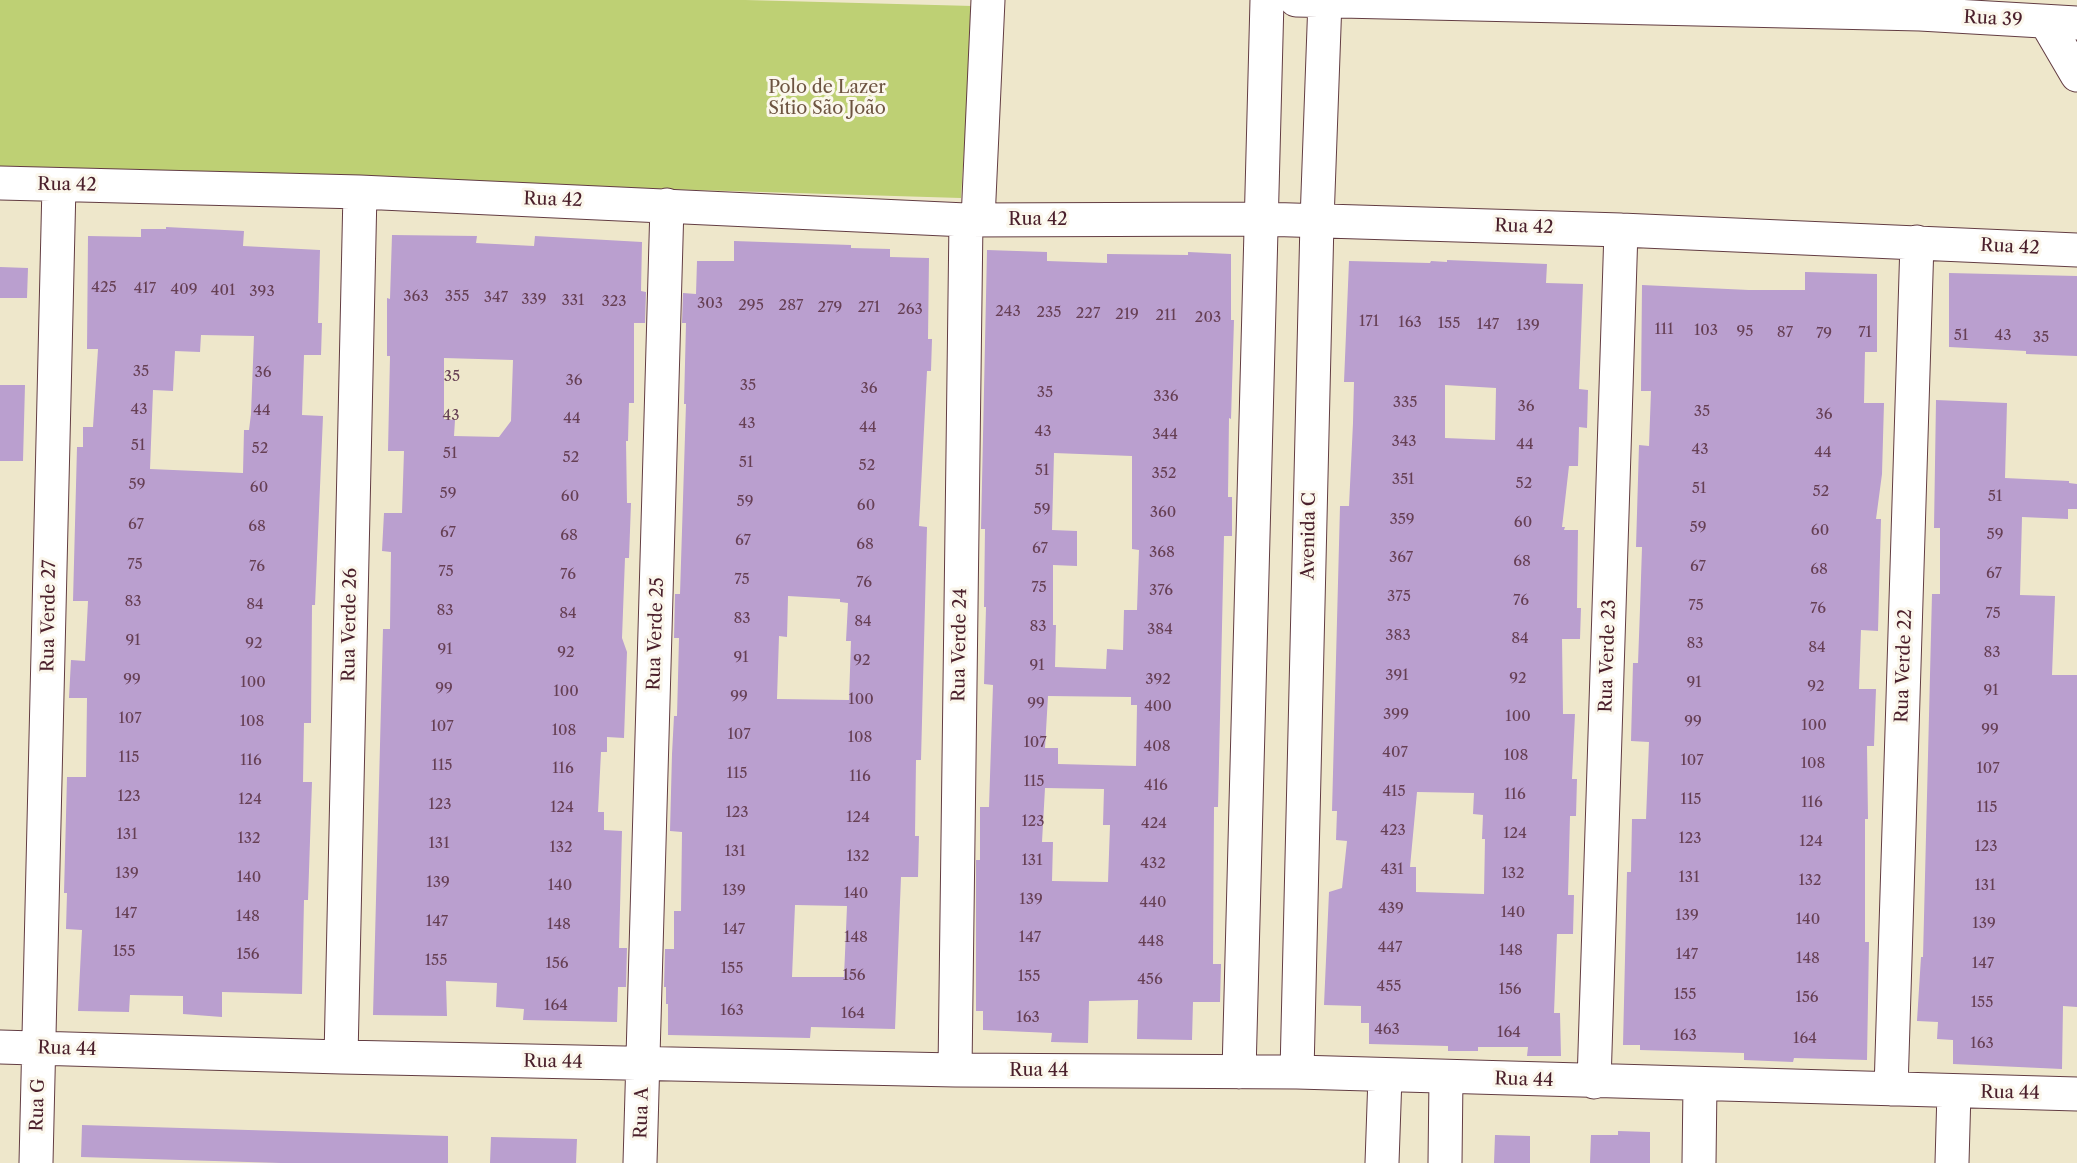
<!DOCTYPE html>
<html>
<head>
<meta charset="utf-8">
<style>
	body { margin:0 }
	canvas { display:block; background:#eee7cb }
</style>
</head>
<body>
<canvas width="2077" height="1163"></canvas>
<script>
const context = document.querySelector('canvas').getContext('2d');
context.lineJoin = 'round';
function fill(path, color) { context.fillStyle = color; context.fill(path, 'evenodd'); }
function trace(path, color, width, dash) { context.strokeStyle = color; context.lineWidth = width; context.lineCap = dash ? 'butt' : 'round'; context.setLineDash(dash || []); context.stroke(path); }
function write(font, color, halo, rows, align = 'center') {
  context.font = font + ' "Libre Caslon Text",serif'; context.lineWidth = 6; context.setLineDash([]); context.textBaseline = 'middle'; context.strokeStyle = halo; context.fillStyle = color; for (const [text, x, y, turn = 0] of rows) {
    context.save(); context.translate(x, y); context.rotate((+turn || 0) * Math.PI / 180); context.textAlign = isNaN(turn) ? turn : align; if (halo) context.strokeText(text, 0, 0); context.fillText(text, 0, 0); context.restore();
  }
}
fill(new Path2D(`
	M 0,0 L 745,0 L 973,6 L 961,198 L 0,169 Z`), '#bed074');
fill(new Path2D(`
	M 166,227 L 244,231 L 243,246 L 320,250 L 318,323 L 322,323 L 321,355 L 304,355 L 302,415 L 323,416 L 315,605 L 312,605 L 311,723 L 304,723 L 303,782 L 312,782 L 308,900 L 304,900 L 302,994 L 222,992 L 222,1017 L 183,1014 L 183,996 L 130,995 L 129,1012 L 78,1011 L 82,930 L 66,929 L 67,893 L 64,893 L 67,777 L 86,777 L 87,698 L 69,698 L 71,660 L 85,661 L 88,601 L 73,601 L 77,447 L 83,447 L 83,427 L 93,427 L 98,349 L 87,349 L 88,236 L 141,237 L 141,229 L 166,229 ZM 201,335 L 254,336 L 251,414 L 249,430 L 244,430 L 243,473 L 150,469 L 153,390 L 173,391 L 175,351 L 200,352 Z
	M 392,235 L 477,236 L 476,243 L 534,246 L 535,236 L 642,242 L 641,291 L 646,292 L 645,323 L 634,323 L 634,403 L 629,403 L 628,441 L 626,441 L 627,503 L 631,503 L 629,558 L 625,558 L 622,638 L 627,652 L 624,738 L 607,737 L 607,752 L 601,752 L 598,812 L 604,812 L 604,830 L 622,831 L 619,948 L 627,948 L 626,987 L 618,987 L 617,1022 L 523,1020 L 524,1009 L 496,1007 L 497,983 L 446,981 L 447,1016 L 373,1015 L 383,629 L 390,629 L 391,552 L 382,551 L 384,513 L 402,513 L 404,451 L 388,451 L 390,356 L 387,356 L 387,298 L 390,299 ZM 444,358 L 513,360 L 511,421 L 499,437 L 454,436 L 455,420 L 444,419 Z
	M 734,241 L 851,245 L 851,248 L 890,249 L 890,257 L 929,258 L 928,339 L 932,339 L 931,371 L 927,371 L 919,526 L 927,527 L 921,760 L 916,760 L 915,836 L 919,836 L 918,877 L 901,877 L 895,1029 L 811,1027 L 810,1038 L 668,1035 L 668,1004 L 666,1004 L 666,987 L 664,987 L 665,949 L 674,949 L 674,911 L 681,911 L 682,832 L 670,831 L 672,754 L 674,716 L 677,716 L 679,638 L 674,638 L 675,594 L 680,594 L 686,404 L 684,404 L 686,323 L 682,323 L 683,293 L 696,294 L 697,261 L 734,261 ZM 788,596 L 840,599 L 840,602 L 848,603 L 846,641 L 851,641 L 849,700 L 777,699 L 779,636 L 787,637 ZM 795,905 L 847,906 L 844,977 L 792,977 Z
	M 987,250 L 1047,252 L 1047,261 L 1107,263 L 1107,254 L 1188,255 L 1188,252 L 1231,254 L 1231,320 L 1234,320 L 1231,419 L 1229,418 L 1228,497 L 1232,497 L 1232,536 L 1224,536 L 1218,807 L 1214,807 L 1213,964 L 1221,964 L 1220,1002 L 1193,1002 L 1192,1040 L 1137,1039 L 1138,1000 L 1089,1001 L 1088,1043 L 1051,1042 L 1052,1033 L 983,1030 L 983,1011 L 976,1011 L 976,860 L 980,860 L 980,807 L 989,807 L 993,685 L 984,684 L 986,607 L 984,607 L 985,529 L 981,529 ZM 1054,453 L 1132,456 L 1132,549 L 1139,550 L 1137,610 L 1124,610 L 1123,650 L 1107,649 L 1106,669 L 1055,667 L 1056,625 L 1053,625 L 1053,565 L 1077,566 L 1077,531 L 1052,530 ZM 1048,696 L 1131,697 L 1131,705 L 1137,705 L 1136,766 L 1058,764 L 1058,748 L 1045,748 ZM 1045,788 L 1104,789 L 1103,825 L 1110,825 L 1108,882 L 1052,881 L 1053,842 L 1042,842 Z
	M 1447,260 L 1547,264 L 1546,283 L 1583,284 L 1579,389 L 1588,390 L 1587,428 L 1579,427 L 1578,466 L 1569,466 L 1562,527 L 1565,527 L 1564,530 L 1578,530 L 1577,608 L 1581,608 L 1580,639 L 1562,639 L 1563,714 L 1575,714 L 1572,779 L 1577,779 L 1576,816 L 1570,816 L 1568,895 L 1574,895 L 1573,934 L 1557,934 L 1554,1013 L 1560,1013 L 1561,1056 L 1527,1056 L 1528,1047 L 1478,1047 L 1478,1051 L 1448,1051 L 1448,1046 L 1369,1044 L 1369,1023 L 1361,1023 L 1361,1006 L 1324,1005 L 1329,892 L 1342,888 L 1347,841 L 1336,840 L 1337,811 L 1332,811 L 1340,506 L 1349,506 L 1353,423 L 1354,382 L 1344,382 L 1349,261 L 1430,263 L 1431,261 L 1447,262 ZM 1445,385 L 1496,388 L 1495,440 L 1445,438 ZM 1417,792 L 1474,793 L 1473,814 L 1483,815 L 1482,839 L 1485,839 L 1484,894 L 1416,892 L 1416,867 L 1410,867 Z
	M 0,267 L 28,268 L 27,298 L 0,298 Z
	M 1805,272 L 1877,274 L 1877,352 L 1865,352 L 1864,403 L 1884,403 L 1882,474 L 1876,519 L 1881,519 L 1878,631 L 1861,630 L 1859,689 L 1876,689 L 1874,746 L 1867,746 L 1868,819 L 1865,819 L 1865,942 L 1869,942 L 1867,1060 L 1794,1058 L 1793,1062 L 1744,1060 L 1744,1053 L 1640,1050 L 1640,1045 L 1623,1045 L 1627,872 L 1631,872 L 1632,819 L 1646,819 L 1649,742 L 1631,741 L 1633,663 L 1638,663 L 1640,609 L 1642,547 L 1636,547 L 1639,445 L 1649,446 L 1651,391 L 1641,391 L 1642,285 L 1749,290 L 1805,290 Z
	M 1949,273 L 2077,276 L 2077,356 L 2026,354 L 2026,351 L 1949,347 Z
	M 0,385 L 25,385 L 23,461 L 0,461 Z
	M 1936,400 L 2007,403 L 2005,478 L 2069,481 L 2069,483 L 2077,484 L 2077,509 L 2068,509 L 2068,519 L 2022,517 L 2020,595 L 2055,596 L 2052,675 L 2077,675 L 2077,1007 L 2063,1006 L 2062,1069 L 1953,1064 L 1953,1040 L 1937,1039 L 1938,1022 L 1917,1021 L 1921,957 L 1923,957 L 1932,594 L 1940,594 L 1940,528 L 1934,528 Z
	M 82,1125 L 448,1136 L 448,1163 L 281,1163 L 81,1157 Z
	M 1618,1131 L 1650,1132 L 1650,1163 L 1590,1163 L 1591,1135 L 1618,1135 Z
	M 1495,1135 L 1530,1136 L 1530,1163 L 1494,1163 Z
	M 491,1137 L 577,1139 L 576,1163 L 490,1163 Z`), '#ba9fcf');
const minor = new Path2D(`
	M 1296,0 L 1920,14 L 2077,23
	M 2046,22 L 2077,75
	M 0,183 L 360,192 L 966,220 L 1260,219 L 1621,230 L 2077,250
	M 978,220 L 988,0
	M 0,1047 L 341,1057 L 955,1070 L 1297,1072 L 2077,1094
	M 341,1057 L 360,192
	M 955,1070 L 966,220
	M 1239,1072 L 1267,0
	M 1297,1072 L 1317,221 L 1325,0
	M 1594,1082 L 1621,230
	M 1891,1089 L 1917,242
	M 36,1163 L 59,185
	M 640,1163 L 667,205
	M 1382,1163 L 1385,1076
	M 1445,1163 L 1446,1078
	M 1699,1163 L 1700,1084
	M 1952,1163 L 1954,1091`);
trace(minor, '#633d43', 35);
trace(minor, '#fff', 33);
write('15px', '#663f54', null, [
	["425",104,288],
	["417",145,289],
	["409",184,290],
	["401",223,291],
	["393",262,292],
	["363",416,297],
	["355",457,297],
	["347",496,298],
	["339",534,300],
	["331",573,301],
	["323",614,302],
	["303",710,304],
	["295",751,306],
	["287",791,306],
	["279",830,308],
	["271",869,308],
	["263",910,310],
	["243",1008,312],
	["235",1049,313],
	["227",1088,314],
	["219",1127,315],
	["211",1166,316],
	["203",1208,318],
	["171",1369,322],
	["163",1410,323],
	["155",1449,324],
	["147",1488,325],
	["139",1528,326],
	["111",1664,330],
	["103",1706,331],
	["95",1745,332],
	["87",1785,333],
	["71",1865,333],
	["79",1824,334],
	["51",1961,336],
	["43",2003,336],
	["35",2041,338],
	["35",141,372],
	["36",263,373],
	["35",452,377],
	["36",574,381],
	["35",748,386],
	["36",869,389],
	["35",1045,393],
	["336",1166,397],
	["335",1405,403],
	["36",1526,407],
	["43",139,410],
	["44",262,411],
	["35",1702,412],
	["36",1824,415],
	["43",451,416],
	["44",572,419],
	["43",747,424],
	["44",868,428],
	["43",1043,432],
	["344",1165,435],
	["343",1404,442],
	["44",1525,445],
	["51",138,446],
	["52",260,449],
	["43",1700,450],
	["44",1823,453],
	["51",450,454],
	["52",571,458],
	["51",746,463],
	["52",867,466],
	["51",1042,471],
	["352",1164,474],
	["351",1403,480],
	["52",1524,484],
	["59",137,485],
	["60",259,488],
	["51",1699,489],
	["52",1821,492],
	["59",448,494],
	["60",570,497],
	["51",1995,497],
	["59",745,502],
	["60",866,506],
	["59",1042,510],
	["360",1163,513],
	["359",1402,520],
	["60",1523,523],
	["67",136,525],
	["68",257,527],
	["59",1698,528],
	["60",1820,531],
	["67",448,533],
	["59",1995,535],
	["68",569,536],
	["67",743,541],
	["68",865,545],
	["67",1040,549],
	["368",1162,553],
	["367",1401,558],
	["68",1522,562],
	["75",135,565],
	["76",257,567],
	["67",1698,567],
	["68",1819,570],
	["75",446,572],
	["67",1994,574],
	["76",568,575],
	["75",742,580],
	["76",864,583],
	["75",1039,588],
	["376",1161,591],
	["375",1399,597],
	["76",1521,601],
	["83",133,602],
	["84",255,605],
	["75",1696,606],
	["76",1818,609],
	["83",445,611],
	["84",568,614],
	["75",1993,614],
	["83",742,619],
	["84",863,622],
	["83",1038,627],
	["384",1160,630],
	["383",1398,636],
	["84",1520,639],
	["91",133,641],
	["92",254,644],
	["83",1695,644],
	["84",1817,648],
	["91",445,650],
	["92",566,653],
	["83",1992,653],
	["91",741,658],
	["92",862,661],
	["91",1037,666],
	["391",1397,676],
	["92",1518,679],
	["99",132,680],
	["392",1158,680],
	["100",253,683],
	["91",1694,683],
	["92",1816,687],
	["99",444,689],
	["91",1991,691],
	["100",566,692],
	["99",739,697],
	["100",861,700],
	["99",1036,704],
	["400",1158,707],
	["399",1396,715],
	["100",1518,717],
	["107",130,719],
	["108",252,722],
	["99",1693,722],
	["100",1814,726],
	["107",442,727],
	["99",1990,730],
	["108",564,731],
	["107",739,735],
	["108",860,738],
	["107",1035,743],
	["408",1157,747],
	["407",1395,753],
	["108",1516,756],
	["115",129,758],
	["116",251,761],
	["107",1692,761],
	["108",1813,764],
	["115",442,766],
	["116",563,769],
	["107",1988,769],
	["115",737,774],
	["116",860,777],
	["115",1034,782],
	["416",1156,786],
	["415",1394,792],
	["116",1515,795],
	["123",129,797],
	["124",250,800],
	["115",1691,800],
	["116",1812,803],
	["123",440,805],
	["124",562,808],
	["115",1987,808],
	["123",737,813],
	["124",858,818],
	["123",1033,822],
	["424",1154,824],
	["423",1393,831],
	["124",1515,834],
	["131",127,835],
	["132",249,839],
	["123",1690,839],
	["124",1811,842],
	["131",439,844],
	["123",1986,847],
	["132",561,848],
	["131",735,852],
	["132",858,857],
	["131",1032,861],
	["432",1153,864],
	["431",1392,870],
	["139",127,874],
	["132",1513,874],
	["140",249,878],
	["131",1689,878],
	["132",1810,881],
	["139",438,883],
	["140",560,886],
	["131",1985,886],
	["139",734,891],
	["140",856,894],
	["139",1031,900],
	["440",1153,903],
	["439",1391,909],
	["140",1513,913],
	["147",126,914],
	["139",1687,916],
	["148",248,917],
	["140",1808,920],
	["147",437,922],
	["139",1984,924],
	["148",559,925],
	["147",734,930],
	["148",856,938],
	["147",1030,938],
	["448",1151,942],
	["447",1390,948],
	["148",1511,951],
	["155",124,952],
	["156",248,955],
	["147",1687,955],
	["148",1808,959],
	["155",436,961],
	["156",557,964],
	["147",1983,964],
	["155",732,969],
	["156",854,976],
	["155",1029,977],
	["456",1150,980],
	["455",1389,987],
	["156",1510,990],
	["155",1685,995],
	["156",1807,998],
	["155",1982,1003],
	["164",556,1006],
	["163",732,1011],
	["164",853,1014],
	["163",1028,1018],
	["463",1387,1030],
	["164",1509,1033],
	["163",1685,1036],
	["164",1805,1039],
	["163",1982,1044]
]);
write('18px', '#4a1f2b', '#fbf7ec', [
	["Rua 39",1993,19,3],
	["Rua 42",67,185,1],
	["Rua 42",553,200,2],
	["Rua 42",1038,220],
	["Rua 42",1524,227,2],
	["Rua 42",2010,247,3],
	["Avenida C",1309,536,-89],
	["Rua Verde 27",49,616,-89],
	["Rua Verde 26",350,625,-89],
	["Rua Verde 25",656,634,-88],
	["Rua Verde 24",960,645,-89],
	["Rua Verde 23",1608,656,-88],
	["Rua Verde 22",1904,666,-88],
	["Rua 44",67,1049,2],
	["Rua 44",553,1062,1],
	["Rua 44",1039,1071],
	["Rua 44",1524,1080,2],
	["Rua 44",2010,1093,1],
	["Rua G",38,1105,-88],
	["Rua A",642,1113,-88]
]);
write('18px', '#6d5441', '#fbf7ec', [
	["Polo de Lazer",827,88],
	["Sítio São João",827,109]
]);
</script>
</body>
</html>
